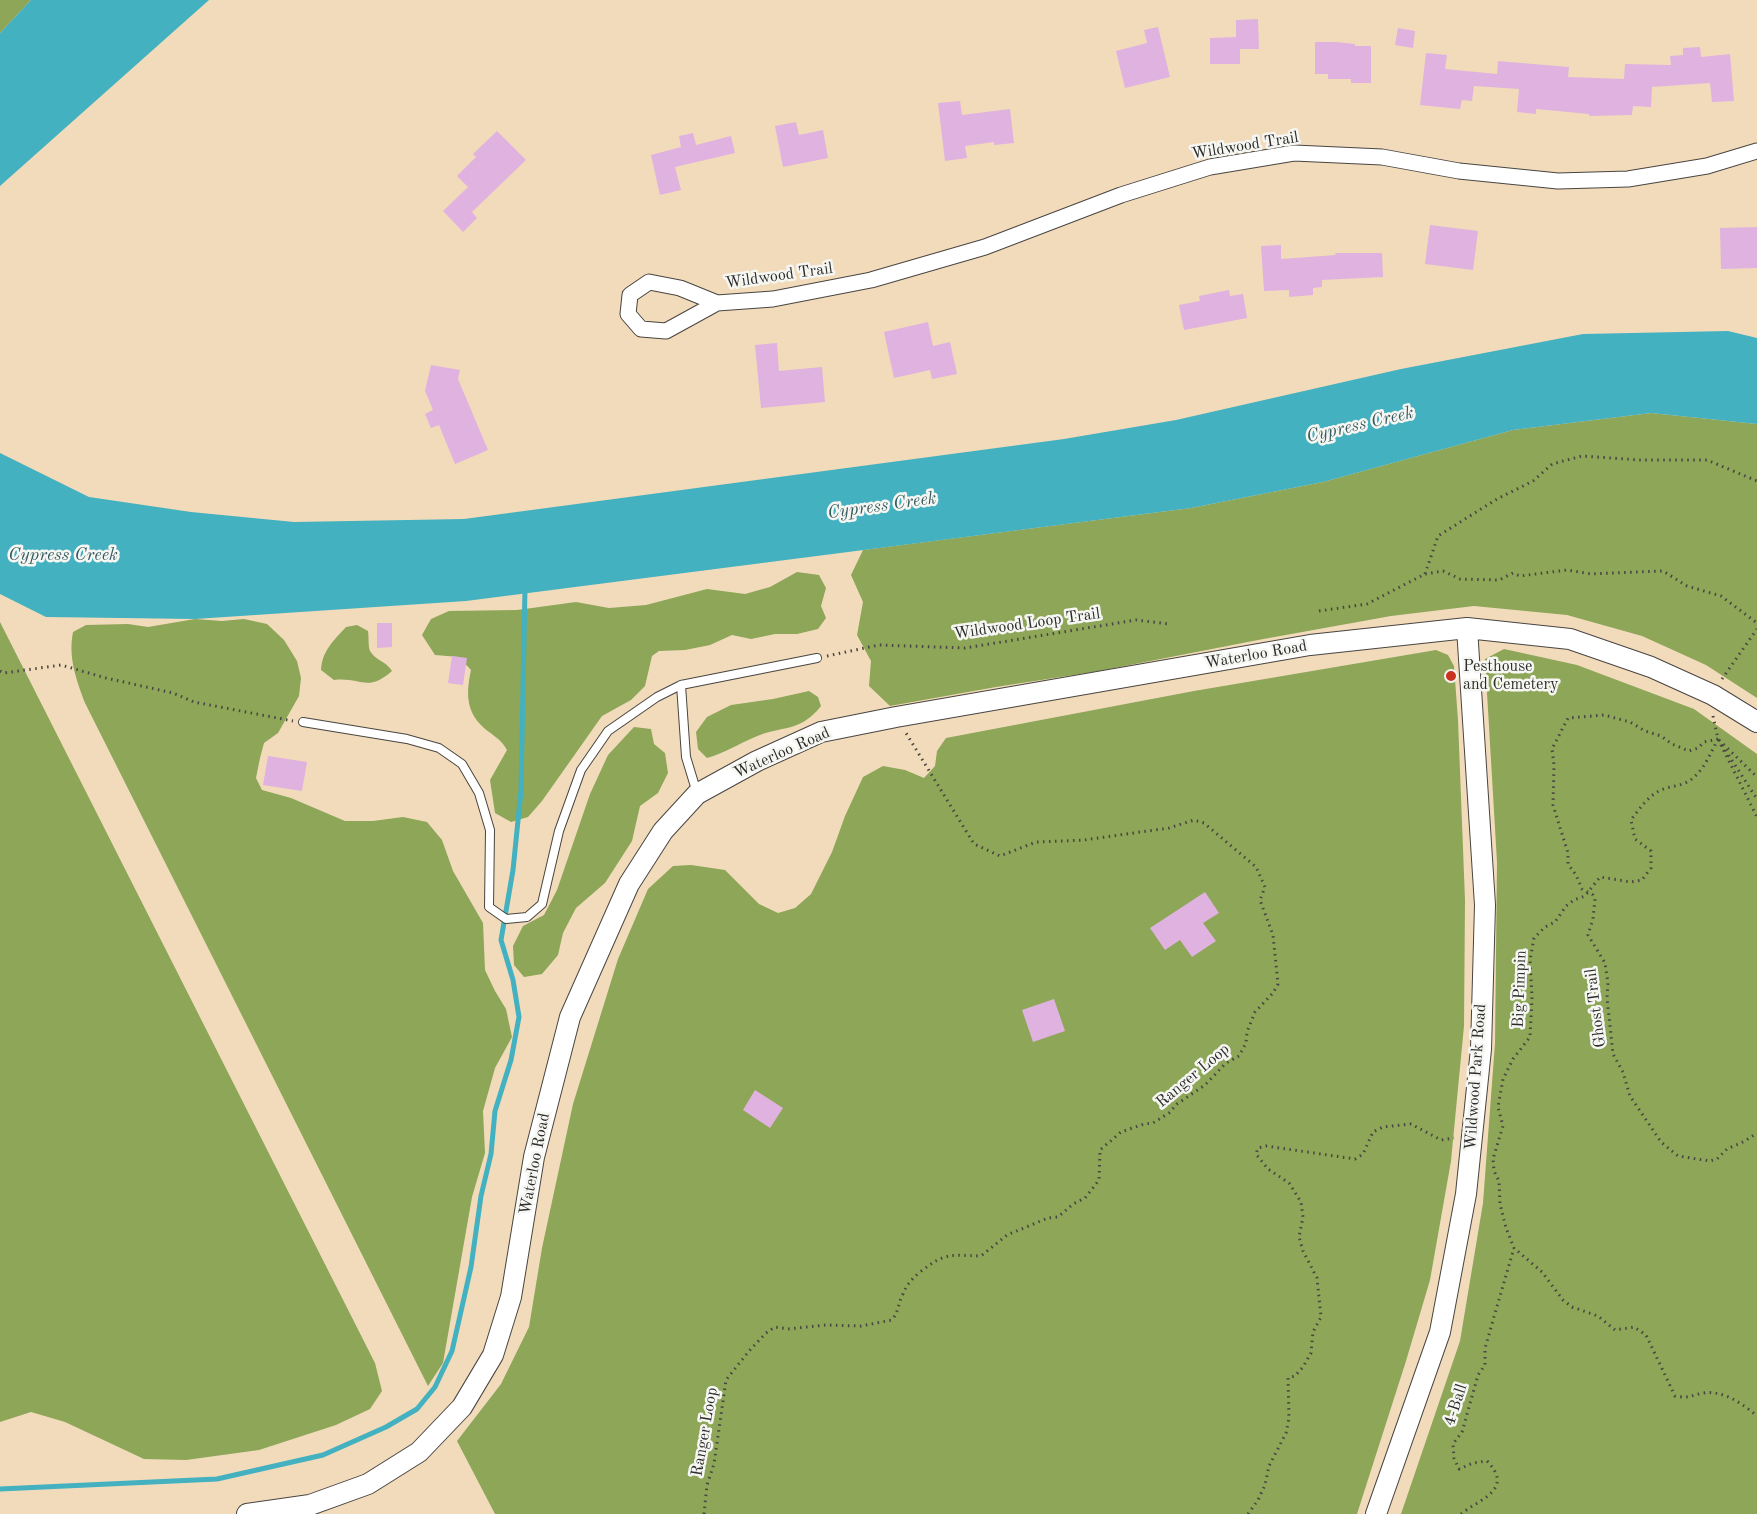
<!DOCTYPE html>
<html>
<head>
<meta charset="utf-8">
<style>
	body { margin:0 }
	canvas { display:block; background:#f1dbbb }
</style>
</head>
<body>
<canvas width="1757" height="1514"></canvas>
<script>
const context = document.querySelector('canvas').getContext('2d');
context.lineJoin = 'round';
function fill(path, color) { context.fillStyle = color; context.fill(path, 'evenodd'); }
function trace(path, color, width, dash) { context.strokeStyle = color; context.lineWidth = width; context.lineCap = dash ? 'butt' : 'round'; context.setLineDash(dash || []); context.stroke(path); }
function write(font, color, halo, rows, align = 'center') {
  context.font = font + ' "Old Standard TT",serif'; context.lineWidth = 5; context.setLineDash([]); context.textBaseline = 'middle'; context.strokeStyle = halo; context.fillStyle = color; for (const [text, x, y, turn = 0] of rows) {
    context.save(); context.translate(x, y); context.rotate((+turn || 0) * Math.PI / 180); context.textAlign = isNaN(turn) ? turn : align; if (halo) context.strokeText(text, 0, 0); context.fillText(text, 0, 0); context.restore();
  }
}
fill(new Path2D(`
	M 0,0 L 31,0 L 0,33 Z
	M 1651,413 L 1757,424 L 1757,698 L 1706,665 L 1642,636 L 1567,615 L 1474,606 L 1391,616 L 1258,640 L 1099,671 L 996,687 L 890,706 L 869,686 L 871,661 L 857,635 L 863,602 L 851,575 L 863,550 L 1191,508 L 1323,482 L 1513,430 Z
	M 797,572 L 819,575 L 826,588 L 821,606 L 826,618 L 818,629 L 797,634 L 775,634 L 751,639 L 732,635 L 710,645 L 685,650 L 659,651 L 652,656 L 645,686 L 631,700 L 602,716 L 542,801 L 528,817 L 511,822 L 495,813 L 490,780 L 507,750 C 499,736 490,735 480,724 C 465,708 467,689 471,670 L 459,657 L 435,655 L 422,635 L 431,619 L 449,611 L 517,610 L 576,602 L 609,608 L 646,605 L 707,589 L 745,594 L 770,587 Z
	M 195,619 L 222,621 L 244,619 L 267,624 L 284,640 L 297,661 L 301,678 L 299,696 L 278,733 L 264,743 L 260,758 L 256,778 L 262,790 L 291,798 L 345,821 L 373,821 L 403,817 L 427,822 L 442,840 L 453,871 L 483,923 L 485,970 L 495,991 L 506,1009 L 512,1037 L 495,1068 L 483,1111 L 485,1153 L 472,1197 L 443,1363 L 428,1386 L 85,703 C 76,679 68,657 73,632 L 86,625 L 128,624 L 148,627 Z
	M 0,622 L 375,1363 L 382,1391 L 370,1409 L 336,1425 L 259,1450 L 186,1460 L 144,1459 L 65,1422 L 31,1412 L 0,1422 Z
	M 357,625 L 368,631 C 369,637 368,646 370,651 C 375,660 387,662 392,671 C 367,693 362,677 334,680 L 321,670 C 322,651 334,640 346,627 Z
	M 1504,649 L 1577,665 L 1694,709 L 1757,754 L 1757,1514 L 1401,1514 L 1460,1341 L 1483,1203 L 1495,1043 L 1497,862 L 1485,659 Z
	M 1436,650 L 1448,655 L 1454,666 L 1458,720 L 1465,900 L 1464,1026 L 1451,1161 L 1430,1280 L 1406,1361 L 1357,1514 L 495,1514 L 457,1441 L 501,1384 L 529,1327 L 542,1248 L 573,1104 L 618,959 L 648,889 L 673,866 L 691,865 L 725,870 L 759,904 L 778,913 L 795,908 L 811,894 L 832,852 L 845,816 L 863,777 L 883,766 L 905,770 L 924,778 L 935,766 L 937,751 L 946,738 L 1194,691 Z
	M 809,691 L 818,697 L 821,706 C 800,733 782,725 755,737 C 738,744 725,753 707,758 L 698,749 L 696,732 L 707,717 L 731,705 L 773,699 Z
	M 634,727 L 651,729 L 654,744 L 665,753 L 668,773 L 658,793 L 640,806 L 632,841 L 605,883 L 576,908 L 563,933 L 558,955 L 542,974 L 524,977 L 514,965 L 513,946 L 523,926 L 544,915 L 557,890 L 590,794 L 608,755 Z`), '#8da658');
fill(new Path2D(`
	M 31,0 L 209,0 L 0,186 L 0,33 Z
	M 1728,331 L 1757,338 L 1757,424 L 1651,413 L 1513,430 L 1323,482 L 1191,508 L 466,601 L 195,619 L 46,617 L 0,594 L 0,453 L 89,497 L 191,512 L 294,522 L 464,519 L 1064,439 L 1176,420 L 1401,369 L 1583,334 Z`), '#43b1c0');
trace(new Path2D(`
	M 0,1489 L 217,1479 L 323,1455 L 386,1427 L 417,1409 L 435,1387 L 452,1351 L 471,1267 L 481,1196 L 491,1154 L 495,1111 L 511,1060 L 519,1017 L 513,980 L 501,940 L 513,870 L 521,791 L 525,588`), '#43b1c0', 5);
fill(new Path2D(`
	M 1258,19 L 1259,49 L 1240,49 L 1240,64 L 1210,64 L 1210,38 L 1236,37 L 1236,20 Z
	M 1158,27 L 1170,77 L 1125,88 L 1116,51 L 1147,43 L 1144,30 Z
	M 1398,28 L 1415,31 L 1413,48 L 1395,45 Z
	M 1315,42 L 1336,42 L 1355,44 L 1355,46 L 1371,46 L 1371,83 L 1351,83 L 1351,79 L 1328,79 L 1328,74 L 1315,74 Z
	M 1700,47 L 1701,57 L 1730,54 L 1734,101 L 1712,102 L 1710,83 L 1652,87 L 1651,107 L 1633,106 L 1632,115 L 1589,116 L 1589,114 L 1536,109 L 1536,114 L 1517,112 L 1519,89 L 1474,86 L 1472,101 L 1462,100 L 1460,109 L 1420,105 L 1426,53 L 1447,55 L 1445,69 L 1497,74 L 1498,61 L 1569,67 L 1568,77 L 1624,79 L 1625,64 L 1671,65 L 1670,56 L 1683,55 L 1683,48 Z
	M 960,101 L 962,115 L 1010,109 L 1014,143 L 994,145 L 994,142 L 965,146 L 967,158 L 945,161 L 938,103 Z
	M 796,122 L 799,135 L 823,130 L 828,158 L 783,167 L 775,126 Z
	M 497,131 L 526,160 L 472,212 L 477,218 L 463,232 L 443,211 L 468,187 L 457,176 L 476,157 L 473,154 Z
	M 693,133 L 696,145 L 731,136 L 735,153 L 675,167 L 681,190 L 660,195 L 651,155 L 681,147 L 679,136 Z
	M 1430,225 L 1478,231 L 1473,270 L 1425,264 Z
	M 1757,227 L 1757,268 L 1721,269 L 1720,228 Z
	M 1281,245 L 1281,259 L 1336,255 L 1335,253 L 1382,253 L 1383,277 L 1322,280 L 1322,287 L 1313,288 L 1313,295 L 1289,297 L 1289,290 L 1264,291 L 1261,246 Z
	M 1229,290 L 1230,296 L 1243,294 L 1247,318 L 1184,330 L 1179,305 L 1200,301 L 1199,296 Z
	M 928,322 L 933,346 L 950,342 L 957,374 L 932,379 L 930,370 L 894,378 L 884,332 Z
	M 777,343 L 779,371 L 822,367 L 825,402 L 761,408 L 755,345 Z
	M 431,365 L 460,370 L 458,379 L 488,450 L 455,464 L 439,425 L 431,428 L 425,414 L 433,410 L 425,391 Z
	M 377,623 L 392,623 L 392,647 L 377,648 Z
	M 452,656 L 467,658 L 463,685 L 448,683 Z
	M 268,756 L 307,762 L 302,791 L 263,785 Z
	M 1205,892 L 1219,913 L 1203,923 L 1216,941 L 1192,957 L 1180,940 L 1165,950 L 1150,928 Z
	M 1054,999 L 1065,1031 L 1033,1042 L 1022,1010 Z
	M 755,1090 L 783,1108 L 770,1128 L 743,1110 Z`), '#e0b2e0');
const service = new Path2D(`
	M 681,685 L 817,658
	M 303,722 L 407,739 L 439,748 L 462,764 L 479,793 L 490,830 L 489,907 L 506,919 L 527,917 L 542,904 L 559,831 L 581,770 L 608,731 L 657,697 L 681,685 L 686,757 L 697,793`);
const minor = new Path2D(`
	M 649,282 L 680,288 L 717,303 L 666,331 L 641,329 L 628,314 L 630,295 Z
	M 717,303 L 773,299 L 871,280 L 985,247 L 1121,195 L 1210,167 L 1294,153 L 1382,157 L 1459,171 L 1558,181 L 1628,179 L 1707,166 L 1757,151`);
const tertiary = new Path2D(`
	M 247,1514 L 310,1505 L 368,1484 L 419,1452 L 462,1407 L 493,1355 L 511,1297 L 534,1157 L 570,1017 L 629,884 L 663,831 L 697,794 L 757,761 L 821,732 L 896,717 L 1310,645 L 1467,628 L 1570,639 L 1651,667 L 1713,695 L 1757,722
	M 1376,1514 L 1440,1332 L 1466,1194 L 1481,1049 L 1485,905 L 1467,628`);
trace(service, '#494541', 10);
trace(minor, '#494541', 17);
trace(tertiary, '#494541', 22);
trace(new Path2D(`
	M 1425,574 L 1438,536 L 1497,499 L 1533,481 L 1552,464 L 1582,456 L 1640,460 L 1707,460 L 1757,481
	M 1319,611 L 1367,604 L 1425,574 L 1443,571 L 1460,579 L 1499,580 L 1513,573 L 1520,576 L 1567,570 L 1591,574 L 1663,571 L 1687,586 L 1721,596 L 1757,623
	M 827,656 L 879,645 L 965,648 L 1136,620 L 1169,624
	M 0,671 L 4,673 L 61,665 L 106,678 L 173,693 L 194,702 L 293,721
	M 1722,679 L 1757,629
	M 1713,716 L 1718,739 L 1757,817
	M 1718,739 C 1710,754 1704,771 1689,781 C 1681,786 1670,786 1661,790 C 1648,796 1640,808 1631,820 L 1635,839 L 1651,851 L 1651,868 L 1642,880 L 1631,882 L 1600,877 L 1585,896 L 1574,900 L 1566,906 L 1555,922 L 1545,927 L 1534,938 L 1530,960 L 1532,998 L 1530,1037 L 1513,1059 L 1503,1079 L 1498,1107 L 1503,1126 L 1493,1159 L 1494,1171 L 1499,1181 L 1500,1204 L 1506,1228 L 1514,1248 L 1542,1272 L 1563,1300 L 1572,1307 L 1598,1316 L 1615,1330 L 1634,1327 L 1646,1335 L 1675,1396 C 1689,1399 1691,1395 1704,1393 C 1723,1390 1743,1404 1757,1416
	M 1718,739 L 1704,742 L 1698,748 L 1689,751 L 1672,744 L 1661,736 L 1645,731 L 1630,722 L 1604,715 L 1568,718 L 1552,749 L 1554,765 L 1553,805 L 1568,853 L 1568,864 L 1576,875 L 1582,889 L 1593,895 L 1595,899 L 1593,919 L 1588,935 L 1605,963 L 1608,983 L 1607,998 L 1613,1054 L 1623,1072 L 1630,1096 L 1661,1142 L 1678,1156 L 1710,1161 L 1717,1159 L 1727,1149 L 1745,1141 L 1757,1133
	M 1719,740 L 1757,777
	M 1722,745 L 1757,799
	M 704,1514 L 707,1485 L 714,1464 L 726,1380 L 749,1351 L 766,1333 L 775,1327 L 788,1329 L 826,1325 L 861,1326 L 892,1320 C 899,1311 898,1303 903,1294 C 907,1284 912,1279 920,1272 C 946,1252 950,1255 981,1256 L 1007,1235 L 1048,1218 L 1058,1217 L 1073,1204 L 1085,1198 L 1099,1180 L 1100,1150 L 1121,1132 L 1144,1124 L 1153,1123 L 1169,1113 L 1177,1104 L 1205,1085 L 1226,1063 L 1239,1056 L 1246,1043 L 1247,1032 L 1255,1012 L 1273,993 L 1278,984 L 1273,935 L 1260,900 L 1265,887 L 1256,867 L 1204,823 L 1194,820 L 1169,828 L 1084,840 L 1036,842 L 1000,856 L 974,844 L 906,733
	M 1248,1514 L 1258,1500 L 1265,1485 L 1269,1466 L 1286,1433 L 1289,1418 L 1288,1378 L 1295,1376 L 1303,1367 L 1311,1353 L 1313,1332 L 1321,1317 L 1317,1278 L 1303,1251 L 1299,1237 L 1303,1217 L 1301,1202 L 1289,1183 L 1268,1169 L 1256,1154 L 1258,1148 L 1266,1146 L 1355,1159 L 1363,1154 L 1373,1132 L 1383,1127 L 1411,1124 L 1441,1140 L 1454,1138
	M 1461,1514 C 1479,1499 1515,1490 1487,1461 L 1473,1463 L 1459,1469 L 1454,1458 L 1453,1444 L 1462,1432 L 1478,1375 L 1485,1365 L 1485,1348 L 1514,1248`), '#494541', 3, [1.5, 4.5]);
trace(service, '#fff', 8);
trace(minor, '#fff', 15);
trace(tertiary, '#fff', 20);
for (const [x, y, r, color] of [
	[1451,676,6,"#c8321e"]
]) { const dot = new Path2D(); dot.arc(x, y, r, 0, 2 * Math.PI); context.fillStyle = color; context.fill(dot); trace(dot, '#f6f6f2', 2); }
write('16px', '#2b2b2b', '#f6f6f2', [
	["Wildwood Trail",1245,146,-9],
	["Wildwood Trail",779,276,-8],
	["Wildwood Loop Trail",1027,624,-8],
	["Waterloo Road",1256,655,-10],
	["Waterloo Road",782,753,-24],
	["Big Pimpin",1520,989,-88],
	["Ghost Trail",1596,1008,-97],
	["Ranger Loop",1193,1076,-40],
	["Wildwood Park Road",1476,1077,-86],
	["Waterloo Road",535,1164,-79],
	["4-Ball",1456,1405,-72],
	["Ranger Loop",705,1432,-80]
]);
write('16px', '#2b2b2b', '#f6f6f2', [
	["Pesthouse",1463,667],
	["and Cemetery",1463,685]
], 'left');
write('italic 18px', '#335a5f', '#f6f6f2', [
	["Cypress Creek",1360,425,-13],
	["Cypress Creek",882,506,-8],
	["Cypress Creek",63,555]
]);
</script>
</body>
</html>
